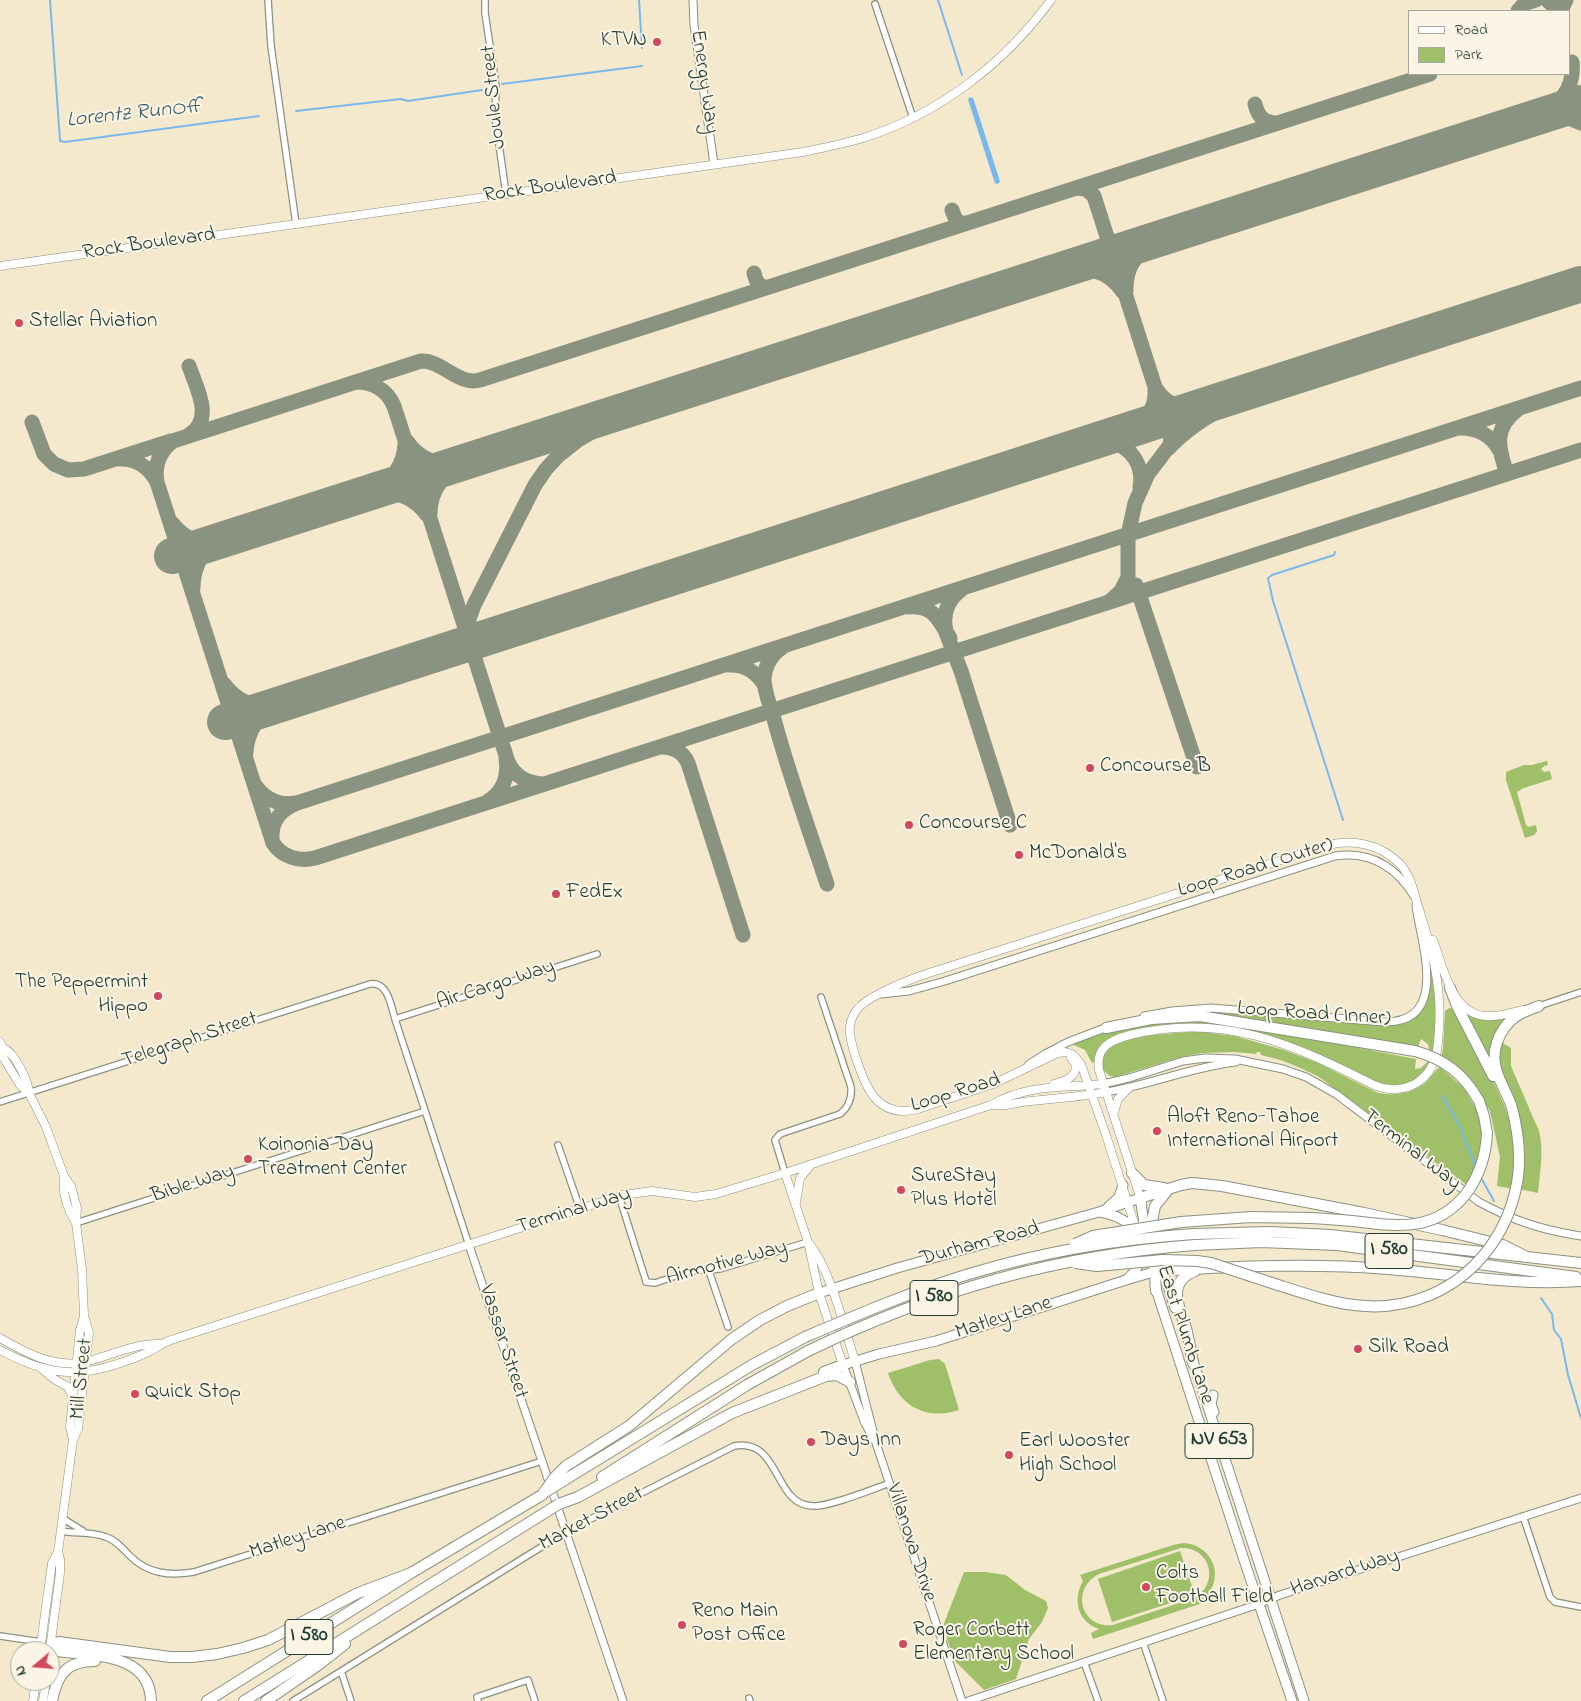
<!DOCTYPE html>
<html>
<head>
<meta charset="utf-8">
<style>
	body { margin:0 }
	#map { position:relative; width:1581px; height:1701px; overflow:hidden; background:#f4e8cd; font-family:"Indie Flower",sans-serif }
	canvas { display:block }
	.legend { position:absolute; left:1408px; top:10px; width:162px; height:65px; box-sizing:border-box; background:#fcf5e5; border:1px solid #a4ab9e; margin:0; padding:6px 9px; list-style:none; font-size:15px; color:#1f3d34 }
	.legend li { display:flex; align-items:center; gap:10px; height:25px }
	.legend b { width:25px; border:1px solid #a4ab9e }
	.north { position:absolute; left:10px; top:1641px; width:50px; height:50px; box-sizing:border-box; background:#fcf5e5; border:1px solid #a4ab9e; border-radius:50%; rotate:252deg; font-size:14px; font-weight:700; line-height:20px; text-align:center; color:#1f3d34 }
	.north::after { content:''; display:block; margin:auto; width:18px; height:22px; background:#d1495b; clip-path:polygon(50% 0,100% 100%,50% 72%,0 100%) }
</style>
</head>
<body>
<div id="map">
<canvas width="1581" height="1701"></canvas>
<ul class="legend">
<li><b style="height:6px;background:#fff"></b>Road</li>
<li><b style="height:14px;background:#9fbf68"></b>Park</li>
</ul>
<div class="north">N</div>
</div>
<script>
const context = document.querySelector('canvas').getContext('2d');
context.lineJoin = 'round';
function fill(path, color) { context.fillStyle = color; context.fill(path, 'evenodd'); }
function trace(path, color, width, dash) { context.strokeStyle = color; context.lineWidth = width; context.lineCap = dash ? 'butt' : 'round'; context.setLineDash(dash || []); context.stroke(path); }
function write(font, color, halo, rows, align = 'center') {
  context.font = font + ' "Indie Flower",sans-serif'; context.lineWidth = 4; context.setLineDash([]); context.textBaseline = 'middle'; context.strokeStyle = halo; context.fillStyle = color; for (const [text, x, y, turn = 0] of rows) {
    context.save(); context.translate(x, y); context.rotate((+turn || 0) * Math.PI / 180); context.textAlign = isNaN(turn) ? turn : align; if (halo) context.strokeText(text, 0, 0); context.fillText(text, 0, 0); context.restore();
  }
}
fill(new Path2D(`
	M 1547,761 L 1548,765 L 1544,766 L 1541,769 L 1544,772 L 1550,771 L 1552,779 L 1521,789 L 1521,790 L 1517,792 L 1526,825 L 1529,827 L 1536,825 L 1537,831 L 1534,835 L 1525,838 L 1506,780 L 1506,772 L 1524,765 L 1532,765 Z
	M 1426,955 L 1428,955 C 1437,990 1436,1019 1434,1055 L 1430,1053 L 1428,1044 L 1421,1039 L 1417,1050 L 1181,1012 L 1227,1012 L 1385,1026 C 1409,1025 1430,1009 1430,983 C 1430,974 1428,964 1426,955 Z
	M 1449,1008 L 1453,1009 L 1459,1020 C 1480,1058 1510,1102 1515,1146 C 1516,1160 1514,1175 1513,1189 L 1497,1186 L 1500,1157 L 1490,1111 L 1475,1089 L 1441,1058 L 1443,1049 L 1445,1011 Z
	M 1462,1010 C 1481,1022 1492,1023 1513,1015 L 1492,1066 Z
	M 1199,1020 L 1291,1035 L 1416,1059 L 1415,1069 L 1421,1068 L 1427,1062 L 1430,1062 C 1419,1083 1401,1088 1380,1084 L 1304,1048 L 1269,1036 L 1230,1027 L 1121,1034 C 1106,1039 1096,1046 1094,1062 L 1092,1063 L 1085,1050 L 1072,1044 L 1119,1028 L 1143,1023 Z
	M 1190,1032 L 1204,1032 L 1235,1036 L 1284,1050 L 1318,1063 L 1378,1093 C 1395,1096 1412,1094 1426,1082 C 1431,1077 1434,1071 1440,1067 L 1464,1088 L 1476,1109 L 1482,1128 L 1482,1147 L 1468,1186 L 1319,1077 C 1300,1067 1281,1059 1261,1055 L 1260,1052 L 1257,1052 L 1256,1054 L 1234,1052 L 1202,1053 L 1181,1057 L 1115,1077 L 1110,1076 L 1102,1069 C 1101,1060 1103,1050 1112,1045 C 1128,1036 1171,1033 1190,1032 Z
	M 1501,1042 L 1511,1048 L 1511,1066 L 1535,1122 C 1546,1139 1540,1173 1538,1193 L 1520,1189 L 1525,1157 L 1524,1141 L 1519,1117 L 1497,1063 Z
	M 939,1359 L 945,1364 L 959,1410 C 926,1421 899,1406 888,1373 L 930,1360 Z
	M 1183,1543 C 1209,1544 1224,1571 1209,1593 L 1216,1591 L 1218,1598 L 1093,1639 L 1091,1633 L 1099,1629 C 1078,1622 1072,1600 1083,1581 L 1080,1575 L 1173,1545 ZM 1181,1548 C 1213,1547 1220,1588 1191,1599 L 1113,1625 C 1081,1629 1070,1589 1099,1574 Z
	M 1180,1551 L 1195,1595 L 1112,1622 L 1098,1579 Z
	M 964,1572 L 985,1572 L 1006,1575 L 1025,1590 L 1046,1601 L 1048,1608 L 1042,1622 L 1029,1639 L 1016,1679 L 984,1690 L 954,1660 L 943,1626 Z`), '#9fbf68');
trace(new Path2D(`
	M 50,0 L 60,141 L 65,142 L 259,116
	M 639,0 L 642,48
	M 938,0 L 962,75
	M 502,84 L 642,66
	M 296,111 L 401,99 L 408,101 L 482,90
	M 1335,552 L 1334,555 L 1272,575 L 1268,578 L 1273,601 L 1343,820
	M 1442,1096 L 1462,1130 L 1464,1138 L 1476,1167
	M 1480,1176 L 1494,1201
	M 1541,1298 L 1552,1314 L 1554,1330 L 1561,1339 L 1568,1375 L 1581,1418`), '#79b8ed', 2);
trace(new Path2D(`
	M 971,100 L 997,181`), '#79b8ed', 5.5);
trace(new Path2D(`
	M 1547,0 L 1555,7
	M 1518,11 L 1524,4 L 1536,0
	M 1561,11 L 1566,0
	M 1430,74 L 480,380 C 458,386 442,360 421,361 L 173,441 C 160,451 154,465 157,482 L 273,843 C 282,857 299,862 315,858 L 1581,450
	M 1255,104 C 1258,117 1264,123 1278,123
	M 1544,115 L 1564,116 L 1581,123
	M 1537,117 C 1559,105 1575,89 1572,62
	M 1076,188 L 1086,189 L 1094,196 L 1171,437 L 1170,445 L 1148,474 L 1135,503 L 1128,535 L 1128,577 L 1121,591 L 1110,601
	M 952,210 C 955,218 956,224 966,223
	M 1107,237 C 1115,248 1123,248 1135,246
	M 1091,261 C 1101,256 1108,250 1107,237
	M 1058,271 C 1084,266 1107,268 1123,292
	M 754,273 C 756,281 758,288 768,287
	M 1126,291 C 1125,264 1140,249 1162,238
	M 189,366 C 196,387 215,419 189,435
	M 356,382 C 373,382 387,390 394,406 L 508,762 C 515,777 529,784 545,784
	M 1157,390 C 1168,407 1185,409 1203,406
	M 32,422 L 44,454 L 54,464 L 68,470 L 84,469 L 171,441
	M 1461,428 C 1478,428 1492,436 1500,451
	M 1129,430 C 1145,421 1156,410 1155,390
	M 407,441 C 420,461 441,466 463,463
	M 1087,444 C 1094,443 1102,441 1110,442 C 1132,446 1144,467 1140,487
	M 1168,449 C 1212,401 1281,386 1339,362
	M 119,459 C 136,458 149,467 157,482
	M 1507,474 C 1499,449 1492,429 1517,410
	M 370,493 C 393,490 413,495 427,515
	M 371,493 C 391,482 404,467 405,444
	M 430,514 C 430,488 445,472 467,462
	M 172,523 C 183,537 194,542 211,544
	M 1136,585 L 1197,767
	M 193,588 C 193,571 199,557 211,544
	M 908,607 C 935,605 938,620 950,638
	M 945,630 L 961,671 L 1010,825
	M 468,631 L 469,619 L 474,605 L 535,485 L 546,469 L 559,455 L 578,440 L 597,429 L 693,388
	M 946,631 C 942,614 948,599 961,590
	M 783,647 C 772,654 765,665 764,679 C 764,692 771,707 774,719 C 789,775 809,829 827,884
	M 728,665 C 744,664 757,672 765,686
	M 224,684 C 237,702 254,709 276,705
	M 662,747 C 674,747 683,752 688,763 L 743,935
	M 246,753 C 247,731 258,715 277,705
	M 255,785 C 265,799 279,806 296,803
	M 488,801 C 503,792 509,776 506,759
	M 272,838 C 271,821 282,809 297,803 L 1581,388`), '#8a9280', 15);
trace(new Path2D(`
	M 172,556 L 1581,103
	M 225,722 L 1581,284`), '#8a9280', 36);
const minor = new Path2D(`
	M 268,0 L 271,46 L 296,224
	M 485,0 L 485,13 L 496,86 L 495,116 L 506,194
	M 875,4 L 913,118
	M 1539,1006 L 1581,992
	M 395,1019 L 597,954
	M 0,1102 L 370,984 C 388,981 391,1006 395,1019 L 469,1245
	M 558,1145 L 580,1209
	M 785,1173 L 775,1140 L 780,1134 L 840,1114 C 849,1107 852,1098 851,1087 L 821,997
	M 619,1196 L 645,1278 L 646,1282 L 655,1283 L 690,1271 L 720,1269 L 808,1242
	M 76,1223 L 425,1111
	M 709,1271 L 728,1327
	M 1523,1516 L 1550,1597 L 1555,1602 L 1581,1607
	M 62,1518 L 83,1531
	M 61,1531 C 76,1534 91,1531 106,1537 C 116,1540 123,1549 130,1556 C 148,1574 170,1576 194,1572 L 542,1461
	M 0,1636 L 41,1642
	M 1143,1642 L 1163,1701
	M 1084,1662 L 1098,1701
	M 341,1671 L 351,1701
	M 749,1698 L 750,1701
	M 293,1701 L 567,1531 L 734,1446 C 782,1438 772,1505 813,1506 C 829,1507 873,1489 890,1483
	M 478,1701 L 477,1697 L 528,1680 L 535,1701`);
const tertiary = new Path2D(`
	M 693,0 L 694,25 L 714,164
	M 881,994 L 909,991 L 945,981 L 1335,856 C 1370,851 1396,867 1414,896
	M 1144,1016 L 1172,1011 L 1211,1008 L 1385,1022 C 1450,1022 1421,944 1416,906
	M 1028,1065 L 1045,1054 L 1068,1042 L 1110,1026
	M 1103,1084 L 1129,1078 L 1183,1061 L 1205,1058 L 1235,1059 L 1283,1069 L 1306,1077 L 1336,1094 L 1479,1202 C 1514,1221 1542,1230 1581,1236
	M 1106,1092 C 1150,1085 1191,1067 1236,1062
	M 469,1245 L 623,1701
	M 855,1361 L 876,1443 L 962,1701
	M 843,1365 L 864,1421 L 873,1439
	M 968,1701 L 1253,1606 L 1280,1595 L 1581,1498`);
const secondary = new Path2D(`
	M 0,266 L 803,152 C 823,148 843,144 863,138 C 939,114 1004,64 1051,0
	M 1433,940 C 1444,969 1452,1019 1492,1016 C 1502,1016 1513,1012 1523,1010
	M 0,1042 L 3,1048 L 3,1057 L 20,1085 L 29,1093 L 46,1127 L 64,1176 L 71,1186 L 77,1208 L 76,1223 L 82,1269 L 84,1316 L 89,1333 L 78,1429 L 73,1440 L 58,1552 L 60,1559 L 60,1573 L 50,1649
	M 3,1048 C 15,1053 28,1080 29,1093
	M 1054,1084 C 1065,1081 1076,1078 1076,1065 L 1071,1058
	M 991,1105 C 1005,1107 1017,1102 1031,1101 C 1056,1098 1081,1097 1106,1092
	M 1114,1112 L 1118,1099 L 1129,1088
	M 785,1173 L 808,1242 L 819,1293 L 843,1365
	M 64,1176 C 62,1193 67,1209 76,1223
	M 796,1202 L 800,1178 L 810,1166
	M 1137,1232 L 1106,1135 L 1081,1064 L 1072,1054 L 1065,1052 L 1058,1053 L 993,1084 L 918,1109 C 878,1119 866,1089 856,1058 C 851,1042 845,1026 856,1011 C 865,997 906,981 923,975 L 1328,845 C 1353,839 1380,844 1399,863 C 1412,876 1414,895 1420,912 C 1432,950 1442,987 1439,1028 C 1438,1049 1437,1069 1418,1082 C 1405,1091 1388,1091 1374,1085 C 1292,1044 1224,1012 1130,1035 C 1111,1040 1095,1047 1099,1070 L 1142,1203
	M 809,1243 C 832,1273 843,1325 855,1361
	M 0,1338 C 23,1351 49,1366 77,1363 C 90,1362 102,1357 114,1353 C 130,1348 144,1343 160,1344
	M 0,1350 C 55,1380 87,1378 144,1354 C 154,1350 160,1344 171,1340 L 623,1195 L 652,1191 L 695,1197 L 716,1194 L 785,1173 L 991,1105 C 1026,1084 1065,1088 1103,1084
	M 42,1369 L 54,1379 L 68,1387 L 73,1397
	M 73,1440 L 70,1427 L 80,1330 L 84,1316
	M 40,1651 L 52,1563 L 58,1552
	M 33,1701 L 36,1681
	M 43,1701 L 46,1681`);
const primary = new Path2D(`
	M 1108,1207 L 1119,1197 L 1123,1185
	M 1099,1212 C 1127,1216 1139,1231 1153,1255
	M 1159,1266 L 1167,1283 L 1175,1308
	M 1155,1286 L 1246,1566 L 1292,1701
	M 819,1293 L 897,1268 L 1099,1212 L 1140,1198 C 1145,1228 1152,1258 1126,1280
	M 1192,1358 L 1304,1701
	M 843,1365 L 879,1354 L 936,1341 L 1126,1280 L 1150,1273 L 1161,1271
	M 1213,1395 L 1211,1404 L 1214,1412`);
const motorway = new Path2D(`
	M 1450,988 L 1457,1006 L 1493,1076
	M 1106,1028 L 1151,1019 L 1200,1016 L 1415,1051
	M 1479,1101 L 1484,1116 L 1487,1133
	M 1132,1173 L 1144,1185 L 1164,1188
	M 1516,1188 C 1522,1161 1519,1135 1512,1108 C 1508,1095 1501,1085 1497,1072 C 1490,1053 1498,1030 1515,1017 C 1522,1012 1531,1009 1539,1006
	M 1140,1198 L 1181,1185 L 1192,1183 L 1222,1186 L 1364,1213 L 1442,1230 L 1503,1245 L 1525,1256
	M 1181,1222 L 1251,1217 L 1311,1218
	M 1194,1234 L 1271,1232 L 1330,1235 L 1581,1263
	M 1195,1245 L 1261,1242 L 1337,1245 L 1576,1277
	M 1163,1271 C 1238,1266 1313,1263 1388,1269 C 1452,1274 1517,1286 1581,1281
	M 1278,1285 C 1331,1302 1376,1318 1430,1295
	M 1156,1291 L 1152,1221 L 1155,1206 L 1167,1191
	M 1193,1363 C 1191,1352 1189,1340 1186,1328 C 1179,1307 1166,1282 1195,1271
	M 824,1372 L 843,1365
	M 566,1466 L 629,1426 L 732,1339 L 760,1320 L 787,1306 L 819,1293
	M 571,1476 L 752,1365 L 805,1337
	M 602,1477 L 747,1385 L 808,1351
	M 559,1504 L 578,1497 L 732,1413 L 826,1376 L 837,1375 L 850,1382
	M 52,1701 C 57,1675 66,1661 95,1661
	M 151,1701 C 150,1653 93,1656 58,1651 L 53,1649 L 51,1644 L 59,1642 L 170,1657 L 192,1657 L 217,1654 L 243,1648 L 268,1640 L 358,1593 L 411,1573
	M 207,1701 L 411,1573 L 542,1495
	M 244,1701 L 538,1517
	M 266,1701 L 317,1666 L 345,1644`);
trace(minor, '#8a9280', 8);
trace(tertiary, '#8a9280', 9);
trace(secondary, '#8a9280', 9);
trace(primary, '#8a9280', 11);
trace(motorway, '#8a9280', 12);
trace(minor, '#fff', 5.5);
trace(tertiary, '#fff', 7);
trace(secondary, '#fff', 8);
trace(primary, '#fff', 9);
trace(motorway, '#fff', 10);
const motorwayBridge = new Path2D(`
	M 1415,1051 C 1444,1059 1464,1074 1479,1101
	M 1311,1218 C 1328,1219 1345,1220 1361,1222 C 1402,1227 1437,1230 1466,1194 C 1480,1175 1486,1156 1487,1133
	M 1075,1244 L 1093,1236 L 1181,1222
	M 1075,1263 L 1097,1266 L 1163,1260 L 1197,1261 L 1211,1263 L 1278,1285
	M 1430,1295 C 1475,1276 1506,1235 1516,1188
	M 805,1337 C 859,1314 913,1291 969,1274 C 1042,1252 1117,1239 1194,1234
	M 808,1351 C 932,1291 1057,1255 1195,1245
	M 547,1491 L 571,1476
	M 542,1495 L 555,1477 L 566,1466
	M 538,1517 L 559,1504`);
trace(motorwayBridge, '#8a9280', 12, []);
trace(motorwayBridge, '#fff', 10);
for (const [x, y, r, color] of [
	[657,42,5,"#d1495b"],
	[19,323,5,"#d1495b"],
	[1090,768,5,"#d1495b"],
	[909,825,5,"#d1495b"],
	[1019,855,5,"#d1495b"],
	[556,894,5,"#d1495b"],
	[158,996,5,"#d1495b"],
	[1157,1131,5,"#d1495b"],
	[248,1159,5,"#d1495b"],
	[901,1190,5,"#d1495b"],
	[1358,1349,5,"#d1495b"],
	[135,1394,5,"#d1495b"],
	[811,1442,5,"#d1495b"],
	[1009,1455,5,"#d1495b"],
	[1146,1587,5,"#d1495b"],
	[682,1625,5,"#d1495b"],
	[903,1644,5,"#d1495b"]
]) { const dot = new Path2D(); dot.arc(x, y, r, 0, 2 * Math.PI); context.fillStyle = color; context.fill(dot); trace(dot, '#fcf5e5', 2); }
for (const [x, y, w] of [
	[1389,1251,48],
	[934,1298,48],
	[1219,1441,68],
	[309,1637,48]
]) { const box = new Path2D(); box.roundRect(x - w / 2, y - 17.5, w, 35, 4); context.fillStyle = '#fcf5e5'; context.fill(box); trace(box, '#1f3d34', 1); }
write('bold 20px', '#1f3d34', null, [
	["I 580",1389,1251],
	["I 580",934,1298],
	["NV 653",1219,1441],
	["I 580",309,1637]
]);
write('21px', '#1f3d34', '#fcf5e5', [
	["KTVN",647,42,"right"],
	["Stellar Aviation",29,323],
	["Concourse B",1100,768],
	["Concourse C",919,825],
	["McDonald's",1029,855],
	["FedEx",566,894],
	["The Peppermint",148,984,"right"],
	["Hippo",148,1008,"right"],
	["Aloft Reno-Tahoe",1167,1119],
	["International Airport",1167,1143],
	["Koinonia Day",258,1147],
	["Treatment Center",258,1171],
	["SureStay",911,1178],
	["Plus Hotel",911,1202],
	["Silk Road",1368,1349],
	["Quick Stop",145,1394],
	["Days Inn",821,1442],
	["Earl Wooster",1019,1443],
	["High School",1019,1467],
	["Colts",1156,1575],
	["Football Field",1156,1599],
	["Reno Main",692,1613],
	["Post Office",692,1637],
	["Roger Corbett",913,1632],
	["Elementary School",913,1656]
], 'left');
write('21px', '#1f3d34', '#fcf5e5', [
	["Energy Way",703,82,82],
	["Joule Street",495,97,-96],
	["Rock Boulevard",550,188,-8],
	["Rock Boulevard",149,245,-8],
	["Loop Road (Outer)",1256,869,-17],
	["Air Cargo Way",496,986,-18],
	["Loop Road (Inner)",1314,1015,4],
	["Telegraph Street",190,1041,-18],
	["Loop Road",956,1094,-17],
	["Terminal Way",1411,1151,38],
	["Bible Way",193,1185,-18],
	["Terminal Way",574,1212,-17],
	["Durham Road",980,1245,-15],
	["Airmotive Way",727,1264,-15],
	["Matley Lane",1004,1319,-18],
	["East Plumb Lane",1184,1335,72],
	["Vassar Street",502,1342,72],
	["Mill Street",83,1379,-84],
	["Market Street",592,1520,-28],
	["Matley Lane",298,1539,-18],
	["Villanova Drive",910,1543,72],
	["Harvard Way",1345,1574,-18]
]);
write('italic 22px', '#365c62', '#fcf5e5', [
	["Lorentz RunOff",134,115,-6]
]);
</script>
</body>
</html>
